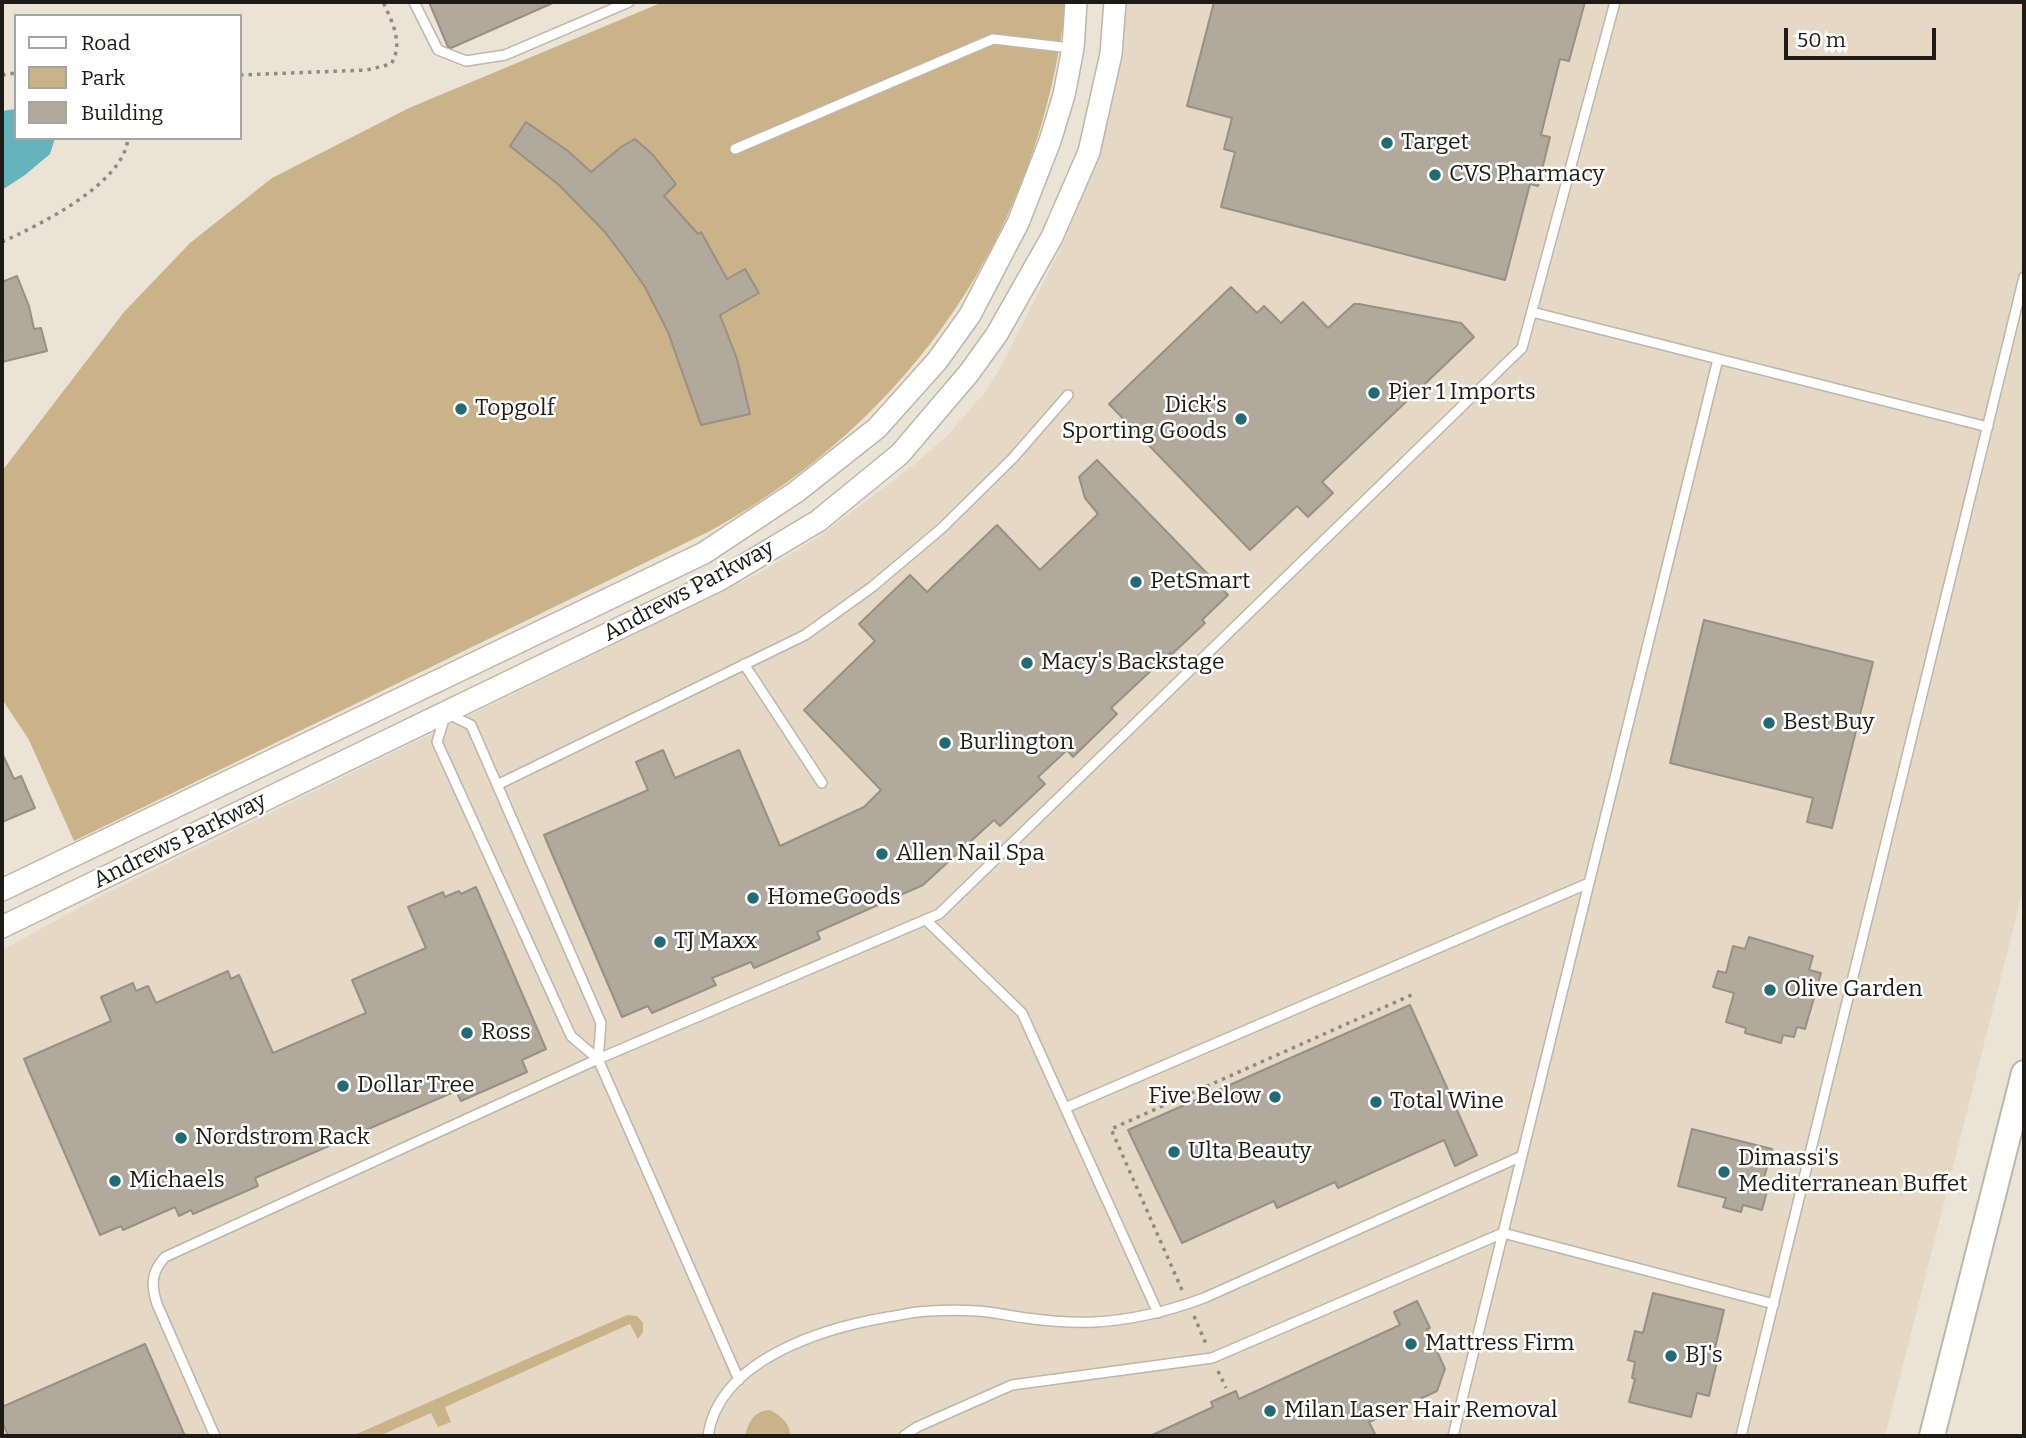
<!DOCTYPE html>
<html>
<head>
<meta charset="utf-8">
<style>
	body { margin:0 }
	#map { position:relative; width:2026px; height:1438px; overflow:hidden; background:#ebe3d6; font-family:Bitter,serif }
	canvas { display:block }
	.frame { position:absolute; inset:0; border:4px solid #1e1b17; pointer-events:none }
	.legend { position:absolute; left:14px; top:14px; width:228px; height:126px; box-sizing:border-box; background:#fff; border:2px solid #a5a4a2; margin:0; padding:9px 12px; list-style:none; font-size:21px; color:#1e1b17 }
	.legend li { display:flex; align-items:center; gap:14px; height:35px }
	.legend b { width:35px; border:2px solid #a5a4a2 }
	.scale { position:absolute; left:1784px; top:28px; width:152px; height:32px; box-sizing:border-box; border:4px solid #1e1b17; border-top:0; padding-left:9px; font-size:21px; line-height:24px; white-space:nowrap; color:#1e1b17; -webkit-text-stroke:5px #fff; paint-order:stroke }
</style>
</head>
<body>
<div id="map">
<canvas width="2026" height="1438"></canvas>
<div class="frame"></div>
<ul class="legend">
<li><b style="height:9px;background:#fff"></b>Road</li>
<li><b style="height:19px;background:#cbb389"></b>Park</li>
<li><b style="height:19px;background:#b0a99c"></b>Building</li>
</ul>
<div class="scale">50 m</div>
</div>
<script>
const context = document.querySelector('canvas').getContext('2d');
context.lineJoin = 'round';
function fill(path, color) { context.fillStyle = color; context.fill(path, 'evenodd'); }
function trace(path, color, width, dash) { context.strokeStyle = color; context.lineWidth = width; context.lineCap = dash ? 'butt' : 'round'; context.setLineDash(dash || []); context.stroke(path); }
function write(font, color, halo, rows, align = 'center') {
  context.font = font + ' Bitter,serif'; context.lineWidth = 5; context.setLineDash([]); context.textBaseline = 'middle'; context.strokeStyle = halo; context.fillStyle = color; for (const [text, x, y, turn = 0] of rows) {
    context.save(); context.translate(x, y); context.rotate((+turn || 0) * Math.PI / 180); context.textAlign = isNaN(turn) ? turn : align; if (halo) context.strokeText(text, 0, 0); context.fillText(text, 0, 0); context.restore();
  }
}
fill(new Path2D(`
	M 1125,2 L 2024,2 L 2024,886 L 1885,1436 L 2,1436 L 2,950 L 99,897 L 763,571 L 821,535 L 915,464 L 948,435 L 985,392 L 999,370 L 1063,244 L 1088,182 L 1107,119 L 1121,58 Z`), '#e5d9c5');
fill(new Path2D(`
	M 663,2 L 1066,2 C 1040,231 913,418 712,530 L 74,841 L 29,740 L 2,699 L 2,471 L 124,312 L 190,243 L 272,178 L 409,108 Z
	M 627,1315 L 637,1316 L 643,1323 L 643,1332 L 638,1339 L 630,1324 L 445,1407 L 451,1422 L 438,1427 L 431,1413 L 379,1436 L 352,1436 Z
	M 770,1410 C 780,1415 791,1424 790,1436 L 745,1436 C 749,1422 753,1411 770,1410 Z`), '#cbb389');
fill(new Path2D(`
	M 16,109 L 16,138 L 55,138 L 50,154 L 25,175 L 2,190 L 2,111 Z`), '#65b4bb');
const building = new Path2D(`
	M 429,2 L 555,2 L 451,48 L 448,47 Z
	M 1214,2 L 1585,2 L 1569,61 L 1560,59 L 1541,135 L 1550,137 L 1538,186 L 1530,184 L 1505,280 L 1221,207 L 1235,152 L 1224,149 L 1232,118 L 1187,106 Z
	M 526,122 L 568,151 L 591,172 L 621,147 L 635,139 L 653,155 L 676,184 L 664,196 L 698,234 L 701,232 L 727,279 L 745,269 L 759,293 L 720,315 L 737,359 L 750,414 L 701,425 L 668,332 L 645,287 L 626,260 L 605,232 L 559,185 L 510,146 Z
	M 17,276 L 29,306 L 34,329 L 41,328 L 47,351 L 2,362 L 2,282 Z
	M 1231,287 L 1257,313 L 1264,306 L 1281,323 L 1303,302 L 1328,328 L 1354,304 L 1359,304 L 1461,323 L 1474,337 L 1322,482 L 1333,493 L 1308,517 L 1297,506 L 1250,550 L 1109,404 Z
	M 1097,460 L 1228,595 L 1202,620 L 1205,623 L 1171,655 L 1170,653 L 1111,708 L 1117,714 L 1073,757 L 1067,750 L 1038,777 L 1045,784 L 1000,826 L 994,820 L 923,885 L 817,932 L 820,939 L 754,968 L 751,962 L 712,978 L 716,985 L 652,1013 L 648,1006 L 622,1017 L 544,835 L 648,790 L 636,762 L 663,750 L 675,778 L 739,750 L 780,846 L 864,807 L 881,790 L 804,710 L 875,641 L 859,624 L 910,575 L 927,592 L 997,525 L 1040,570 L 1098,514 L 1085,498 L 1079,477 Z
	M 1704,620 L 1873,662 L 1832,828 L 1807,822 L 1813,798 L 1670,763 Z
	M 2,753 L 14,779 L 21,776 L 35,808 L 2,822 Z
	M 476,887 L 546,1049 L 522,1060 L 527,1072 L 461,1101 L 456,1091 L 255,1178 L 258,1186 L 193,1214 L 191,1210 L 179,1216 L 175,1207 L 123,1230 L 121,1226 L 100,1235 L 24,1059 L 111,1021 L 101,997 L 133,983 L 136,991 L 148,986 L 156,1003 L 228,971 L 231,979 L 239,975 L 273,1053 L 366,1013 L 352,980 L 426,948 L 408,907 L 443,892 L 445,897 L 459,891 L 461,894 Z
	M 1749,937 L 1813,956 L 1809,970 L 1821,973 L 1805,1029 L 1797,1027 L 1794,1037 L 1783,1035 L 1781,1043 L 1745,1033 L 1746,1028 L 1726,1022 L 1734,993 L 1713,987 L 1718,971 L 1726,973 L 1733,946 L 1745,949 Z
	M 1410,1005 L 1477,1155 L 1455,1166 L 1444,1140 L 1338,1188 L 1335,1182 L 1277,1208 L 1274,1201 L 1182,1243 L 1128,1130 Z
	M 1692,1129 L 1772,1149 L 1762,1185 L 1768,1187 L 1762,1210 L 1743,1205 L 1741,1212 L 1723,1207 L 1726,1198 L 1678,1186 Z
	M 1653,1293 L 1724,1310 L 1712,1361 L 1717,1362 L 1709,1396 L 1697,1393 L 1691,1417 L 1629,1402 L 1635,1379 L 1632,1378 L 1635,1362 L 1628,1360 L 1630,1352 L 1635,1331 L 1643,1333 Z
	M 1417,1301 L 1430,1328 L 1427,1329 L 1445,1369 L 1437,1391 L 1369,1422 L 1376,1436 L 1150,1436 L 1213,1407 L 1211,1402 L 1236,1391 L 1239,1399 L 1400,1325 L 1394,1312 Z
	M 145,1344 L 185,1436 L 8,1436 L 2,1421 L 2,1407 Z`);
fill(building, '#b0a99c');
trace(building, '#979083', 2);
const service = new Path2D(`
	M 414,2 L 438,50 L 466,61 L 505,55 L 629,2
	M 735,149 L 993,39 L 1071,48
	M 1532,312 L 1988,427
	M 744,664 L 822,783
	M 497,785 L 805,635 L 872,587 L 942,528 L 1013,458 L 1068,395
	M 926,920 L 1022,1013 L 1158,1313
	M 598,1059 L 601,1023 L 471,725 L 446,713 L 437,742 L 571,1036 L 598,1059 L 739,1380
	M 1065,1108 L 1589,883
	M 215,1436 L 157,1304 C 151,1285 151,1272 165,1257 L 598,1059 L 939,914 L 1522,348 L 1615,2
	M 708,1436 C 719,1359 824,1328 888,1317 C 902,1315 916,1311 930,1311 C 946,1310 962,1310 978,1311 C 994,1312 1010,1316 1026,1318 C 1048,1321 1072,1323 1095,1322 C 1132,1320 1169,1311 1204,1298 L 1522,1156
	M 904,1436 L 917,1427 L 1012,1385 L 1212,1358 L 1503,1233 L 1774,1304
	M 1453,1436 L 1718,359
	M 1741,1436 L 2024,277`);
const tertiary = new Path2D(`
	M 2,890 L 704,553 L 796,492 L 877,428 L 937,361 L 970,315 L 1018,223 L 1050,141 L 1064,95 L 1073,48 L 1076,2
	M 2,927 L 719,580 L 818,521 L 900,454 L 969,373 L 997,334 L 1052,237 L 1089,152 L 1111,54 L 1115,2`);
const secondary = new Path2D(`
	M 1932,1436 L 2024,1073`);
trace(service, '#bdb6a9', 12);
trace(tertiary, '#bdb6a9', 24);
trace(secondary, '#bdb6a9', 28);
trace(new Path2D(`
	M 2,75 L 16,73
	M 240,75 L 367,70 L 391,64 C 404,44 392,21 383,2
	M 2,242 C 39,225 124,184 128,138
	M 1182,1290 L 1111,1129 L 1416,993
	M 1194,1316 L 1206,1344
	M 1218,1371 L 1226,1388`), '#908a81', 3.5, [3.5, 5]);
trace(service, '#fff', 9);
trace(tertiary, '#fff', 21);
trace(secondary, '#fff', 24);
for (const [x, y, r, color] of [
	[1387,143,7,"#216c73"],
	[1435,175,7,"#216c73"],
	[1374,393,7,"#216c73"],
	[461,409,7,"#216c73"],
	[1241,419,7,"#216c73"],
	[1136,582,7,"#216c73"],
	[1027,663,7,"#216c73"],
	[1769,723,7,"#216c73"],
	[945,743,7,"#216c73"],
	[882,854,7,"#216c73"],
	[753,898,7,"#216c73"],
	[660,942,7,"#216c73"],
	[1770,990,7,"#216c73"],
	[467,1033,7,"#216c73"],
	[343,1086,7,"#216c73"],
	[1275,1097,7,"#216c73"],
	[1376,1102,7,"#216c73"],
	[181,1138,7,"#216c73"],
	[1174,1152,7,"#216c73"],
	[1724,1172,7,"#216c73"],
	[115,1181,7,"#216c73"],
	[1411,1344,7,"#216c73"],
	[1671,1356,7,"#216c73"],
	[1270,1411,7,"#216c73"]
]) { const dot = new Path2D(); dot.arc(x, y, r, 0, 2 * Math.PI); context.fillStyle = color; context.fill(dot); trace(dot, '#fff', 2.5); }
write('23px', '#1e1b17', '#fff', [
	["Target",1401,143],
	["CVS Pharmacy",1449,175],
	["Pier 1 Imports",1388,393],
	["Dick's",1227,406,"right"],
	["Sporting Goods",1227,432,"right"],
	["Topgolf",475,409],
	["PetSmart",1150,582],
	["Macy's Backstage",1041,663],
	["Best Buy",1783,723],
	["Burlington",959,743],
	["Allen Nail Spa",896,854],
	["HomeGoods",767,898],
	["TJ Maxx",674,942],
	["Olive Garden",1784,990],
	["Ross",481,1033],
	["Dollar Tree",357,1086],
	["Five Below",1261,1097,"right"],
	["Total Wine",1390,1102],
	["Nordstrom Rack",195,1138],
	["Ulta Beauty",1188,1152],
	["Dimassi's",1738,1159],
	["Mediterranean Buffet",1738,1185],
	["Michaels",129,1181],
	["Mattress Firm",1425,1344],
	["BJ's",1685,1356],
	["Milan Laser Hair Removal",1284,1411]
], 'left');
write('23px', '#1e1b17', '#fff', [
	["Andrews Parkway",689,591,-28],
	["Andrews Parkway",180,841,-26]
]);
</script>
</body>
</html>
